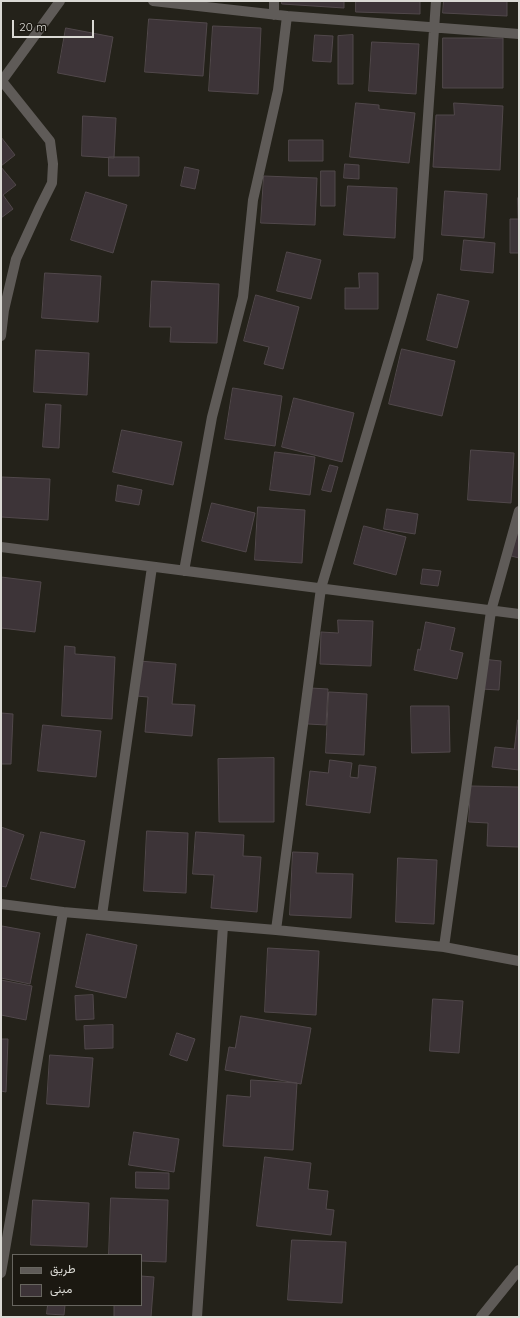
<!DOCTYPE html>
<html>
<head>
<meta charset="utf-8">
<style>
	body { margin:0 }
	#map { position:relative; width:520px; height:1318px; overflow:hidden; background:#24221a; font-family:Quicksand,Vazirmatn,sans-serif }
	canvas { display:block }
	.frame { position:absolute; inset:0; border:2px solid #dad9d4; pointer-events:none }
	.legend { position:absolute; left:12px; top:1254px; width:130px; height:52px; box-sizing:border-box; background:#1b1811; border:1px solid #67655f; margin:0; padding:5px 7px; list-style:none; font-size:12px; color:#dad9d4 }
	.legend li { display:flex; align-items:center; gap:8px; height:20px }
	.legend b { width:20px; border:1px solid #67655f }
	.scale { position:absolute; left:12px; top:20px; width:82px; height:18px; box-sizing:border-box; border:2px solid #dad9d4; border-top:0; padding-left:5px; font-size:12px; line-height:14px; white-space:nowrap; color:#dad9d4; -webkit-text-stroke:3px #1b1811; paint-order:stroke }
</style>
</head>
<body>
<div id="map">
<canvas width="520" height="1318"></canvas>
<div class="frame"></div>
<ul class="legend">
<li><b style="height:5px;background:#5f5b58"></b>طريق</li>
<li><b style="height:11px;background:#3d3438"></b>مبنى</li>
</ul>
<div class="scale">20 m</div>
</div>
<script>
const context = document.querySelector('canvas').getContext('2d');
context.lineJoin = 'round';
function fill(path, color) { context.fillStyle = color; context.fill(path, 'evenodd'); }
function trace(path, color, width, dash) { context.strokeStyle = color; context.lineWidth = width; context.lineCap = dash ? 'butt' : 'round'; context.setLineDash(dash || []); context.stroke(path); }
const building = new Path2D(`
	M 282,1 L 344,1 L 344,8 L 282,4 Z
	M 356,1 L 420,1 L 420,14 L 356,12 Z
	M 444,1 L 507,1 L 507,16 L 443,13 Z
	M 149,19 L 207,23 L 203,76 L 145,72 Z
	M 213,26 L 261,28 L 258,94 L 209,91 Z
	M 66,28 L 113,37 L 105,82 L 58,73 Z
	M 315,35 L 333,36 L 331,62 L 313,61 Z
	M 353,35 L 353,84 L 338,84 L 338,36 Z
	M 443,38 L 503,38 L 503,88 L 443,88 Z
	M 372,42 L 419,44 L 416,94 L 369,91 Z
	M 356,103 L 379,105 L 379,109 L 415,113 L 409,163 L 350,157 Z
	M 454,103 L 503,106 L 500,170 L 433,167 L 436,115 L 454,115 Z
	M 83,116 L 116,118 L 114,158 L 82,156 Z
	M 1,137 L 15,155 L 1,166 Z
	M 289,140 L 323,140 L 323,161 L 289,161 Z
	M 109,157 L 139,157 L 139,176 L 109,176 Z
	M 345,164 L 359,165 L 359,179 L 344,178 Z
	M 1,167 L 16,185 L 3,195 L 13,209 L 1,218 Z
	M 185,167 L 199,170 L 195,189 L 181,186 Z
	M 321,171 L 335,171 L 335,206 L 321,206 Z
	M 264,176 L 317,178 L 315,225 L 261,223 Z
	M 348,186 L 397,188 L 395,238 L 344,235 Z
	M 445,191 L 487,194 L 484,238 L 442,235 Z
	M 86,192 L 127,205 L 113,253 L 71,240 Z
	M 518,198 L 519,253 L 510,253 L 510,219 L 518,219 Z
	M 464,240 L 495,243 L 493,273 L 461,270 Z
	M 287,252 L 321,260 L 311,299 L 277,291 Z
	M 45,273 L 101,276 L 98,322 L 42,318 Z
	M 359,273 L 378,273 L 378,309 L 345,309 L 345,288 L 359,288 Z
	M 152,281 L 219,284 L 217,343 L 170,342 L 171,327 L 150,327 Z
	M 438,294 L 469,301 L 457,348 L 427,340 Z
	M 256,295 L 299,307 L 283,369 L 264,364 L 269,347 L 244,341 Z
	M 402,349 L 455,361 L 442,416 L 389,404 Z
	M 36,350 L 89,353 L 87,395 L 34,392 Z
	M 233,388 L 282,396 L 275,446 L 225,439 Z
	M 294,398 L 354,413 L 342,462 L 282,447 Z
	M 46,404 L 61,405 L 59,448 L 43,447 Z
	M 122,430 L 182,442 L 173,485 L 113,472 Z
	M 471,450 L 514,453 L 511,503 L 468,500 Z
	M 275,452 L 315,457 L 310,495 L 270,490 Z
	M 330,465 L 338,467 L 331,492 L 322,490 Z
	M 1,477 L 50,479 L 48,520 L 1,517 Z
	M 118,485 L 142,490 L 139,505 L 116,501 Z
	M 212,503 L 255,513 L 246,552 L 202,541 Z
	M 258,507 L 305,510 L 302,563 L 255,560 Z
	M 387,509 L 418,514 L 415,534 L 384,529 Z
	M 364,526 L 406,537 L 396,575 L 354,564 Z
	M 519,529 L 519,558 L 511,556 Z
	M 423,569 L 441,571 L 438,586 L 421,584 Z
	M 1,577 L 41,582 L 35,632 L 1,628 Z
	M 338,620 L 373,621 L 371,666 L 320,664 L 321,632 L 338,633 Z
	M 426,622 L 455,628 L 450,650 L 463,653 L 457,679 L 414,670 L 418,649 L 420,650 Z
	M 65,646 L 75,647 L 75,654 L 115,657 L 112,719 L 62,716 Z
	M 482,659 L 501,661 L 499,690 L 481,689 Z
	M 139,661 L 176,664 L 172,704 L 195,705 L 192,736 L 145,732 L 148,697 L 136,696 Z
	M 310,688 L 328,689 L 326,725 L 308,724 Z
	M 329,692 L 367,694 L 364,755 L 326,753 Z
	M 411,706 L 449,706 L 450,752 L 412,753 Z
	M 1,713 L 13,714 L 11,764 L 1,764 Z
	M 518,720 L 519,720 L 519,770 L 492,767 L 495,747 L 514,749 Z
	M 43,725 L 101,731 L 96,777 L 38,771 Z
	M 274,758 L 274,822 L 219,822 L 218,759 Z
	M 330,760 L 352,763 L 350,777 L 358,778 L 359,765 L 376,767 L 370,813 L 306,805 L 310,771 L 328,773 Z
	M 471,786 L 519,787 L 519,847 L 487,846 L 488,823 L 469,822 Z
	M 1,827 L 24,835 L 6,887 L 1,886 Z
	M 147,831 L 188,833 L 186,893 L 144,891 Z
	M 41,832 L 85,841 L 75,888 L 31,879 Z
	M 196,832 L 244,835 L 243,856 L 261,857 L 257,912 L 211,908 L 214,875 L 193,874 Z
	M 293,852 L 318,853 L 316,873 L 353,874 L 351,918 L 290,915 Z
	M 398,858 L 437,860 L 434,924 L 396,922 Z
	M 2,926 L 40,933 L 30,984 L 1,978 Z
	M 87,934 L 137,945 L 126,998 L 76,987 Z
	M 268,948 L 319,951 L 316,1015 L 265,1012 Z
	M 1,980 L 32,986 L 26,1020 L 1,1015 Z
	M 93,995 L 94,1019 L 76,1020 L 75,996 Z
	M 433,999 L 463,1001 L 459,1053 L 430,1051 Z
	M 241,1016 L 311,1028 L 301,1084 L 225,1070 L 229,1047 L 235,1048 Z
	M 113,1025 L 113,1048 L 85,1049 L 84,1026 Z
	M 177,1033 L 195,1039 L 187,1061 L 170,1055 Z
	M 1,1039 L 8,1039 L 6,1092 L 1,1091 Z
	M 50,1055 L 93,1058 L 89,1107 L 47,1104 Z
	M 251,1080 L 297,1083 L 293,1150 L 223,1146 L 227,1095 L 250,1097 Z
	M 134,1132 L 179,1139 L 174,1172 L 129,1165 Z
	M 265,1157 L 311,1163 L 308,1189 L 328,1191 L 326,1209 L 334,1210 L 331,1235 L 257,1226 Z
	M 136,1172 L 169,1173 L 169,1189 L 136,1188 Z
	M 111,1198 L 168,1200 L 166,1262 L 141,1261 L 141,1255 L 109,1255 Z
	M 33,1200 L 89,1203 L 87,1247 L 31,1245 Z
	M 292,1240 L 346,1242 L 342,1303 L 288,1300 Z
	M 141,1276 L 154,1277 L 151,1317 L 114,1317 L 114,1305 L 141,1305 Z
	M 48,1305 L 65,1305 L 64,1315 L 47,1314 Z`);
fill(building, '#3d3438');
trace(building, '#51484b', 1);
trace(new Path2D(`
	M 153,1 L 287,16 L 519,34
	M 274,1 L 274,15
	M 1,82 L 60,1
	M 1,336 L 4,310 L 16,259 L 39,209 L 52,183 L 53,164 L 50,141 L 2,81
	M 1,547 L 519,614
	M 184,571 L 212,417 L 243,297 L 253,200 L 278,90 L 287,16
	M 1,904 L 63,912 L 276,930 L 444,947 L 519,961
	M 102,915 L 152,567
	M 276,930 L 321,588 L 401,319 L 418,259 L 436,1
	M 444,947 L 491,611 L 519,511
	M 1,1273 L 63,912
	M 197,1317 L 223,926
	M 481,1317 L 519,1270`), '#5f5b58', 10);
</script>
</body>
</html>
